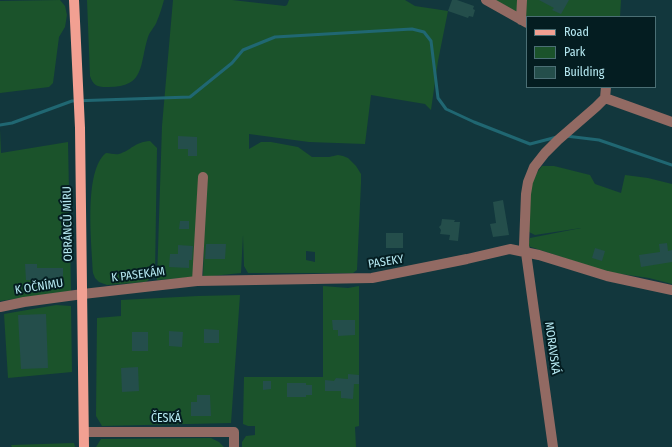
<!DOCTYPE html>
<html>
<head>
<meta charset="utf-8">
<style>
	body { margin:0 }
	#map { position:relative; width:672px; height:447px; overflow:hidden; background:#12373d; font-family:"Fira Sans Condensed",sans-serif }
	canvas { display:block }
	.legend { position:absolute; left:526px; top:16px; width:130px; height:72px; box-sizing:border-box; background:#041d21; border:1px solid #4b6f75; margin:0; padding:5px 7px; list-style:none; font-size:12px; color:#b6e9f2 }
	.legend li { display:flex; align-items:center; gap:8px; height:20px }
	.legend b { width:20px; border:1px solid #4b6f75 }
</style>
</head>
<body>
<div id="map">
<canvas width="672" height="447"></canvas>
<ul class="legend">
<li><b style="height:5px;background:#f2a092"></b>Road</li>
<li><b style="height:11px;background:#1b532b"></b>Park</li>
<li><b style="height:11px;background:#244e4b"></b>Building</li>
</ul>
</div>
<script>
const context = document.querySelector('canvas').getContext('2d');
context.lineJoin = 'round';
function fill(path, color) { context.fillStyle = color; context.fill(path, 'evenodd'); }
function trace(path, color, width, dash) { context.strokeStyle = color; context.lineWidth = width; context.lineCap = dash ? 'butt' : 'round'; context.setLineDash(dash || []); context.stroke(path); }
function write(font, color, halo, rows, align = 'center') {
  context.font = font + ' "Fira Sans Condensed",sans-serif'; context.lineWidth = 4; context.setLineDash([]); context.textBaseline = 'middle'; context.strokeStyle = halo; context.fillStyle = color; for (const [text, x, y, turn = 0] of rows) {
    context.save(); context.translate(x, y); context.rotate((+turn || 0) * Math.PI / 180); context.textAlign = isNaN(turn) ? turn : align; if (halo) context.strokeText(text, 0, 0); context.fillText(text, 0, 0); context.restore();
  }
}
fill(new Path2D(`
	M 60,0 L 65,6 L 67,15 L 65,27 L 59,37 L 53,83 L 49,87 L 0,93 L 0,1 Z
	M 87,0 L 164,0 C 162,7 160,14 157,21 C 155,27 150,31 148,37 C 139,65 146,88 106,87 C 97,87 93,85 90,76 Z
	M 173,0 L 232,0 L 285,6 L 287,5 L 289,0 L 405,0 L 415,6 L 448,11 L 438,61 L 431,110 L 425,104 L 371,95 L 365,144 L 309,142 L 249,134 L 249,149 L 261,142 L 271,142 L 298,147 L 312,157 L 329,157 L 338,155 L 343,156 L 348,158 L 356,166 L 361,174 L 361,183 L 357,270 L 353,273 L 248,273 L 244,266 L 243,235 L 241,273 L 203,277 L 204,244 L 196,277 L 157,280 L 162,126 ZM 306,251 L 315,252 L 315,262 L 306,260 Z
	M 493,0 L 621,0 L 620,17 L 527,17 L 527,19 Z
	M 0,129 L 1,153 L 68,142 L 71,291 L 0,301 Z
	M 150,141 L 157,148 L 155,274 L 146,282 L 107,285 L 99,282 L 95,278 L 93,273 C 92,246 83,171 106,153 C 110,153 115,155 119,154 C 132,150 134,142 150,141 Z
	M 542,166 L 554,166 L 590,175 L 595,184 L 621,193 L 625,175 L 648,178 L 672,184 L 672,284 L 649,278 L 607,272 L 528,246 L 530,238 L 581,228 L 535,235 L 529,232 C 529,210 526,184 542,166 Z
	M 323,286 L 348,288 L 359,286 L 359,426 L 355,427 L 356,447 L 242,447 L 242,442 L 246,436 L 255,435 L 255,426 L 248,426 L 243,424 L 244,377 L 323,377 Z
	M 240,295 L 231,423 L 102,426 L 96,416 L 97,318 L 121,316 L 121,300 L 198,296 Z
	M 56,305 L 71,306 L 72,372 L 8,378 L 4,314 Z
	M 211,438 L 219,442 L 224,447 L 96,447 L 101,439 Z
	M 74,443 L 75,447 L 12,447 L 11,445 Z`), '#1b532b');
trace(new Path2D(`
	M 0,125 L 12,123 L 72,101 L 190,97 L 232,63 L 243,50 L 275,37 L 412,29 L 424,32 L 431,41 L 438,98 L 446,109 L 474,122 L 530,144 L 557,137
	M 566,136 L 599,140 L 672,165`), '#206772', 3);
fill(new Path2D(`
	M 452,0 L 457,0 L 474,6 L 473,9 L 475,10 L 473,17 L 469,16 L 468,18 L 448,11 Z
	M 539,0 L 569,0 L 561,14 L 552,10 L 554,8 Z
	M 178,136 L 197,137 L 197,156 L 188,156 L 188,149 L 178,149 Z
	M 503,200 L 509,235 L 493,237 L 490,224 L 496,223 L 493,202 Z
	M 442,219 L 455,220 L 454,222 L 460,222 L 458,241 L 449,240 L 450,235 L 440,234 L 441,230 L 439,227 L 441,225 Z
	M 180,221 L 189,221 L 189,229 L 179,229 Z
	M 386,233 L 403,233 L 403,248 L 386,248 Z
	M 667,243 L 668,251 L 672,250 L 672,262 L 641,267 L 639,255 L 660,252 L 659,244 Z
	M 206,244 L 226,244 L 225,259 L 205,259 Z
	M 178,245 L 193,246 L 192,260 L 189,260 L 189,268 L 169,267 L 170,254 L 178,254 Z
	M 595,248 L 605,251 L 602,261 L 592,258 Z
	M 25,264 L 37,264 L 37,268 L 63,268 L 63,283 L 49,283 L 49,280 L 26,280 Z
	M 46,314 L 48,368 L 21,369 L 18,315 Z
	M 332,320 L 355,320 L 355,335 L 338,336 L 338,330 L 333,330 Z
	M 204,329 L 219,330 L 219,343 L 204,343 Z
	M 169,331 L 183,332 L 182,347 L 169,346 Z
	M 132,332 L 148,332 L 148,351 L 132,351 Z
	M 138,367 L 139,391 L 122,392 L 121,368 Z
	M 348,374 L 359,375 L 359,384 L 354,384 L 353,399 L 341,398 L 341,391 L 325,391 L 325,380 L 334,381 L 336,378 L 348,379 Z
	M 263,381 L 271,381 L 271,389 L 263,390 Z
	M 287,383 L 306,383 L 306,385 L 312,385 L 312,395 L 306,395 L 306,397 L 287,397 Z
	M 197,395 L 210,395 L 211,416 L 191,416 L 191,402 L 197,402 Z`), '#244e4b');
trace(new Path2D(`
	M 486,0 L 527,23
	M 521,20 L 522,0
	M 605,98 L 672,122
	M 197,281 L 203,177
	M 0,307 L 24,302 L 83,294 L 197,281 L 372,278 L 467,259 L 510,249 L 539,255 L 607,276 L 672,290
	M 84,432 L 234,432 L 234,447
	M 553,447 L 526,253 L 524,246 L 526,194 L 528,182 L 534,167 L 545,153 L 558,140 L 596,107 L 605,98 L 606,87`), '#926a63', 10);
trace(new Path2D(`
	M 74,0 L 80,128 L 84,447`), '#f2a092', 10);
write('12px', '#b6e9f2', '#041d21', [
	["OBRÁNCŮ MÍRU",68,224,-91],
	["PASEKY",386,262,-9],
	["K PASEKÁM",138,275,-7],
	["K OČNÍMU",39,287,-9],
	["MORAVSKÁ",552,348,82],
	["ČESKÁ",166,419]
]);
</script>
</body>
</html>
